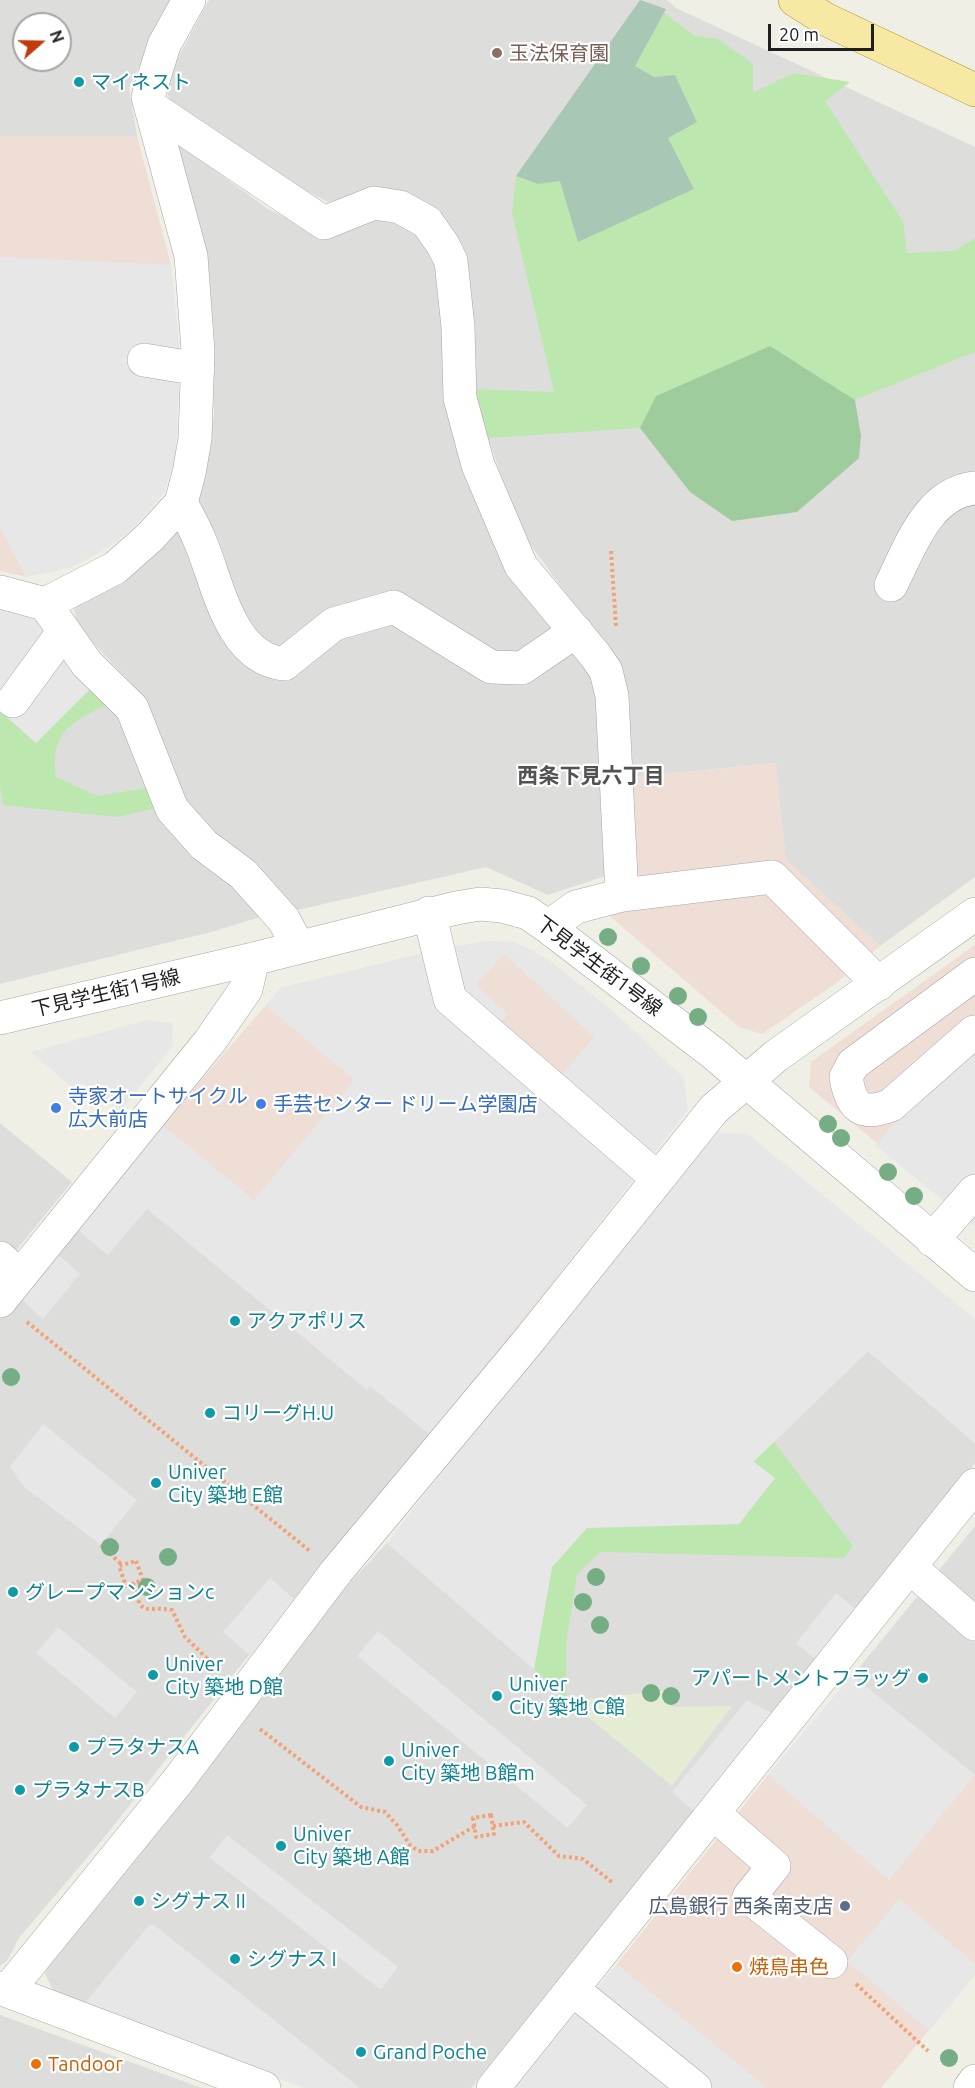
<!DOCTYPE html>
<html>
<head>
<meta charset="utf-8">
<style>
	body { margin:0 }
	#map { position:relative; width:975px; height:2088px; overflow:hidden; background:#efefe6; font-family:Ubuntu,sans-serif }
	canvas { display:block }
	.north { position:absolute; left:12px; top:12px; width:60px; height:60px; box-sizing:border-box; background:#fff; border:2px solid #a5a5a5; border-radius:50%; rotate:70deg; font-size:16px; font-weight:700; line-height:24px; text-align:center; color:#1f1f1f }
	.north::after { content:''; display:block; margin:auto; width:21px; height:27px; background:#c33b0b; clip-path:polygon(50% 0,100% 100%,50% 72%,0 100%) }
	.scale { position:absolute; left:768px; top:24px; width:106px; height:27px; box-sizing:border-box; border:3px solid #1f1f1f; border-top:0; padding-left:8px; font-size:18px; line-height:21px; white-space:nowrap; color:#1f1f1f; -webkit-text-stroke:4px #fff; paint-order:stroke }
</style>
</head>
<body>
<div id="map">
<canvas width="975" height="2088"></canvas>
<div class="north">N</div>
<div class="scale">20 m</div>
</div>
<script>
const context = document.querySelector('canvas').getContext('2d');
context.lineJoin = 'round';
function fill(path, color) { context.fillStyle = color; context.fill(path, 'evenodd'); }
function trace(path, color, width, dash) { context.strokeStyle = color; context.lineWidth = width; context.lineCap = dash ? 'butt' : 'round'; context.setLineDash(dash || []); context.stroke(path); }
function write(font, color, halo, rows, align = 'center') {
  context.font = font + ' Ubuntu,"Noto Sans JP",sans-serif'; context.lineWidth = 4.5; context.setLineDash([]); context.textBaseline = 'middle'; context.strokeStyle = halo; context.fillStyle = color; for (const [text, x, y, turn = 0] of rows) {
    context.save(); context.translate(x, y); context.rotate((+turn || 0) * Math.PI / 180); context.textAlign = isNaN(turn) ? turn : align; if (halo) context.strokeText(text, 0, 0); context.fillText(text, 0, 0); context.restore();
  }
}
fill(new Path2D(`
	M 0,0 L 170,0 L 129,88 L 137,136 L 0,136 ZM 24,24 L 60,24 L 60,60 L 24,60 Z
	M 209,0 L 667,0 L 676,8 L 975,147 L 975,877 L 880,946 L 786,860 L 775,763 L 626,778 L 606,649 L 520,530 L 471,389 L 465,262 L 391,189 L 328,202 L 273,174 L 169,99 L 165,82 Z
	M 172,139 L 268,209 L 317,232 L 347,221 L 400,215 L 426,237 L 436,260 L 450,391 L 601,690 L 611,874 L 548,895 L 486,867 L 293,911 L 186,809 L 132,684 L 78,627 L 73,604 L 201,487 L 214,415 L 209,267 Z
	M 95,684 L 120,708 L 147,766 L 270,914 L 215,931 L 0,984 L 0,711 Z
	M 0,1123 L 72,1182 L 0,1270 Z
	M 162,1125 L 474,1382 L 296,1596 L 102,1840 L 19,1938 L 7,1961 L 0,1966 L 0,1317 Z
	M 868,1351 L 975,1443 L 975,1463 L 869,1599 L 471,2088 L 305,2088 L 54,1992 L 45,1974 L 53,1952 L 312,1623 L 387,1543 L 533,1668 L 552,1567 L 753,1462 Z
	M 975,1526 L 975,1775 L 849,1680 Z
	M 0,2015 L 202,2088 L 0,2088 Z`), '#dddddc');
fill(new Path2D(`
	M 0,136 L 137,136 L 171,265 L 180,355 L 163,494 L 133,528 L 107,548 L 72,567 L 26,577 L 0,571 Z
	M 776,763 L 786,860 L 880,946 L 835,984 L 762,1034 L 739,1027 L 605,912 L 626,778 Z
	M 489,941 L 512,942 L 529,949 L 551,962 L 684,1078 L 687,1111 L 474,1382 L 162,1125 L 281,988 L 440,949 Z
	M 975,945 L 975,1224 L 809,1087 L 811,1062 Z
	M 852,1675 L 975,1775 L 975,1975 L 881,2088 L 518,2088 L 768,1775 Z`), '#efded6');
fill(new Path2D(`
	M 670,1690 L 671,1707 L 732,1706 L 672,1786 L 577,1708 L 577,1700 Z`), '#e4edd3');
fill(new Path2D(`
	M 664,13 L 695,36 L 718,39 L 753,64 L 753,93 L 793,73 L 850,82 L 825,101 L 903,222 L 907,253 L 954,251 L 975,238 L 975,352 L 855,400 L 770,346 L 656,396 L 640,428 L 488,438 L 471,389 L 554,392 L 512,213 L 516,176 C 523,179 531,183 538,183 C 567,186 668,138 697,121 L 675,75 L 654,77 L 635,66 Z
	M 95,684 L 112,701 C 74,723 50,727 56,777 L 97,796 L 154,787 L 161,807 L 116,817 L 3,805 L 0,786 L 0,711 L 36,743 Z
	M 774,1442 L 853,1546 L 844,1558 L 600,1552 L 577,1574 L 566,1645 L 566,1699 L 534,1669 L 552,1567 L 587,1527 L 739,1524 L 775,1478 L 753,1462 Z`), '#bce7af');
fill(new Path2D(`
	M 770,346 L 855,400 L 861,436 L 859,458 L 797,512 L 732,521 L 690,492 L 640,428 L 656,396 Z`), '#9fcc9d');
fill(new Path2D(`
	M 640,0 L 666,9 L 635,66 L 654,77 L 675,75 L 697,122 L 668,138 L 694,189 L 578,242 L 560,181 L 538,184 L 516,176 Z`), '#a8c7b5');
fill(new Path2D(`
	M 0,257 L 171,265 L 180,355 L 176,458 L 163,494 L 133,528 L 107,548 L 72,567 L 26,577 L 0,527 Z
	M 0,608 L 36,615 L 95,684 L 36,743 L 0,711 Z
	M 489,941 L 512,942 L 529,949 L 551,962 L 613,1011 L 684,1078 L 687,1111 L 430,1435 L 370,1386 L 367,1390 L 147,1209 L 108,1255 L 74,1227 L 162,1125 L 254,1200 L 354,1080 L 265,1005 L 281,988 L 440,949 ZM 504,954 L 594,1037 L 559,1078 L 499,1023 L 508,1014 L 476,985 Z
	M 147,1020 L 172,1023 L 173,1045 L 120,1112 L 83,1083 L 76,1091 L 31,1052 Z
	M 975,1037 L 975,1227 L 875,1145 Z
	M 716,1133 L 748,1134 L 975,1319 L 975,1443 L 868,1351 L 753,1461 L 775,1478 L 739,1524 L 587,1528 L 552,1567 L 534,1669 L 387,1543 L 535,1351 Z
	M 54,1251 L 80,1274 L 43,1319 L 18,1296 Z
	M 43,1424 L 137,1500 L 101,1545 L 25,1488 L 10,1467 Z
	M 270,1578 L 300,1604 L 254,1659 L 223,1632 Z
	M 836,1593 L 858,1611 L 818,1661 L 796,1643 Z
	M 58,1627 L 137,1692 L 115,1718 L 36,1653 Z
	M 378,1631 L 587,1805 L 568,1828 L 357,1656 Z
	M 852,1675 L 975,1775 L 889,1880 L 768,1775 Z
	M 747,1700 L 776,1715 L 696,1813 L 672,1792 Z
	M 227,1835 L 398,1967 L 381,1990 L 210,1858 Z
	M 899,1899 L 975,1964 L 975,1975 L 928,2030 L 847,1961 Z
	M 149,1925 L 154,1925 L 360,2088 L 305,2088 L 84,2004 Z
	M 617,1964 L 767,2088 L 513,2088 Z`), '#e7e7e7');
const minor = new Path2D(`
	M 151,107 L 324,223 L 374,203 L 400,207 L 427,222 L 443,245 L 451,261 L 458,327 L 460,398 L 478,465 L 521,566 L 595,655 L 606,671 L 612,696 L 622,895 L 576,907 L 548,927
	M 144,360 L 198,369
	M 181,503 C 188,516 195,528 200,541 C 218,582 229,658 284,664 L 334,624 L 394,607 L 491,667 L 522,668 L 576,631
	M 891,585 C 910,548 927,493 975,488
	M 0,592 L 45,604 L 87,664 L 132,708 L 172,809 L 204,845 L 243,874 L 284,920 L 298,947
	M 45,604 L 115,568 L 150,537 L 181,503 L 189,473 L 195,439 L 198,351 L 191,256 L 148,97 L 164,45 L 189,0
	M 13,701 L 64,631
	M 622,895 L 772,877 L 879,984
	M 429,913 L 450,999 L 657,1178
	M 0,1018 L 253,959 L 456,908 L 480,904 L 502,906 L 528,913 L 548,927 L 713,1053 L 975,1275
	M 974,1032 L 891,1105 C 861,1117 851,1107 846,1077 L 853,1064 L 975,974
	M 932,1240 L 975,1191
	M 0,1258 L 20,1276
	M 0,1301 L 210,1041 L 246,989 L 253,959
	M 911,1568 L 975,1624
	M 713,1813 L 774,1866 L 749,1897 L 831,1962
	M 0,1988 L 264,2088
	M 572,1989 L 695,2088
	M 8,1990 L 177,1782 L 336,1572 L 526,1344 L 714,1109 L 776,1056 L 975,914
	M 493,2088 L 975,1485
	M 970,2088 L 975,2081`);
const major = new Path2D(`
	M 795,0 L 825,19 L 975,90`);
trace(minor, '#a6a6a6', 34);
trace(major, '#928908', 34);
trace(new Path2D(`
	M 611,551 L 616,626
	M 27,1322 L 310,1551
	M 101,1545 L 122,1565
	M 136,1561 L 143,1580 L 126,1586 L 119,1566 Z
	M 133,1583 C 142,1620 144,1605 172,1610 L 185,1637 L 220,1671
	M 260,1729 L 361,1807 L 385,1812 L 397,1825 L 410,1845 L 418,1851 L 433,1851 L 475,1826
	M 491,1815 L 494,1834 L 476,1837 L 473,1818 Z
	M 493,1826 L 524,1822 L 559,1856 L 583,1859 L 613,1883
	M 856,1984 L 928,2051`), '#f2a274', 4, [3, 3]);
trace(minor, '#fff', 33);
trace(major, '#f7e9a4', 33);
context.fillStyle = '#75ae85';
for (const [x, y] of [
	[608,937],
	[641,966],
	[678,996],
	[698,1017],
	[828,1124],
	[841,1138],
	[888,1172],
	[914,1196],
	[11,1377],
	[110,1547],
	[168,1557],
	[596,1577],
	[147,1587],
	[583,1602],
	[600,1625],
	[651,1693],
	[671,1696],
	[949,2058]
]) { context.beginPath(); context.arc(x, y, 9, 0, 2 * Math.PI); context.fill(); }
for (const [x, y, r, color] of [
	[497,53,6,"#8d6e63"],
	[79,82,6,"#0f9aa8"],
	[261,1104,6,"#3f7fe0"],
	[56,1108,6,"#3f7fe0"],
	[235,1321,6,"#0f9aa8"],
	[210,1413,6,"#0f9aa8"],
	[156,1483,6,"#0f9aa8"],
	[13,1592,6,"#0f9aa8"],
	[153,1675,6,"#0f9aa8"],
	[923,1678,6,"#0f9aa8"],
	[497,1696,6,"#0f9aa8"],
	[74,1747,6,"#0f9aa8"],
	[389,1761,6,"#0f9aa8"],
	[20,1790,6,"#0f9aa8"],
	[281,1846,6,"#0f9aa8"],
	[139,1901,6,"#0f9aa8"],
	[845,1906,6,"#5c6f8a"],
	[235,1959,6,"#0f9aa8"],
	[737,1967,6,"#e8710a"],
	[361,2052,6,"#0f9aa8"],
	[36,2064,6,"#e8710a"]
]) { const dot = new Path2D(); dot.arc(x, y, r, 0, 2 * Math.PI); context.fillStyle = color; context.fill(dot); trace(dot, '#fff', 2); }
write('20px', '#785e54', '#fff', [
	["玉法保育園",509,53]
], 'left');
write('20px', '#0d838f', '#fff', [
	["マイネスト",91,82],
	["アクアポリス",247,1321],
	["コリーグH.U",222,1413],
	["Univer",168,1472],
	["City 築地 E館",168,1495],
	["グレープマンションc",25,1592],
	["Univer",165,1664],
	["City 築地 D館",165,1687],
	["アパートメントフラッグ",911,1678,"right"],
	["Univer",509,1684],
	["City 築地 C館",509,1707],
	["プラタナスA",86,1747],
	["Univer",401,1750],
	["City 築地 B館m",401,1773],
	["プラタナスB",32,1790],
	["Univer",293,1834],
	["City 築地 A館",293,1857],
	["シグナス II",151,1901],
	["シグナス I",247,1959],
	["Grand Poche",373,2052]
], 'left');
write('20px', '#1f1f1f', '#fff', [
	["下見学生街1号線",599,966,37],
	["下見学生街1号線",106,993,-13]
]);
write('20px', '#366cbe', '#fff', [
	["寺家オートサイクル",68,1096],
	["広大前店",68,1119],
	["手芸センター ドリーム学園店",273,1104]
], 'left');
write('20px', '#4e5e75', '#fff', [
	["広島銀行 西条南支店",833,1906]
], 'right');
write('20px', '#c56008', '#fff', [
	["焼鳥串色",749,1967],
	["Tandoor",48,2064]
], 'left');
write('bold 21px', '#525252', '#fff', [
	["西条下見六丁目",591,776]
]);
</script>
</body>
</html>
